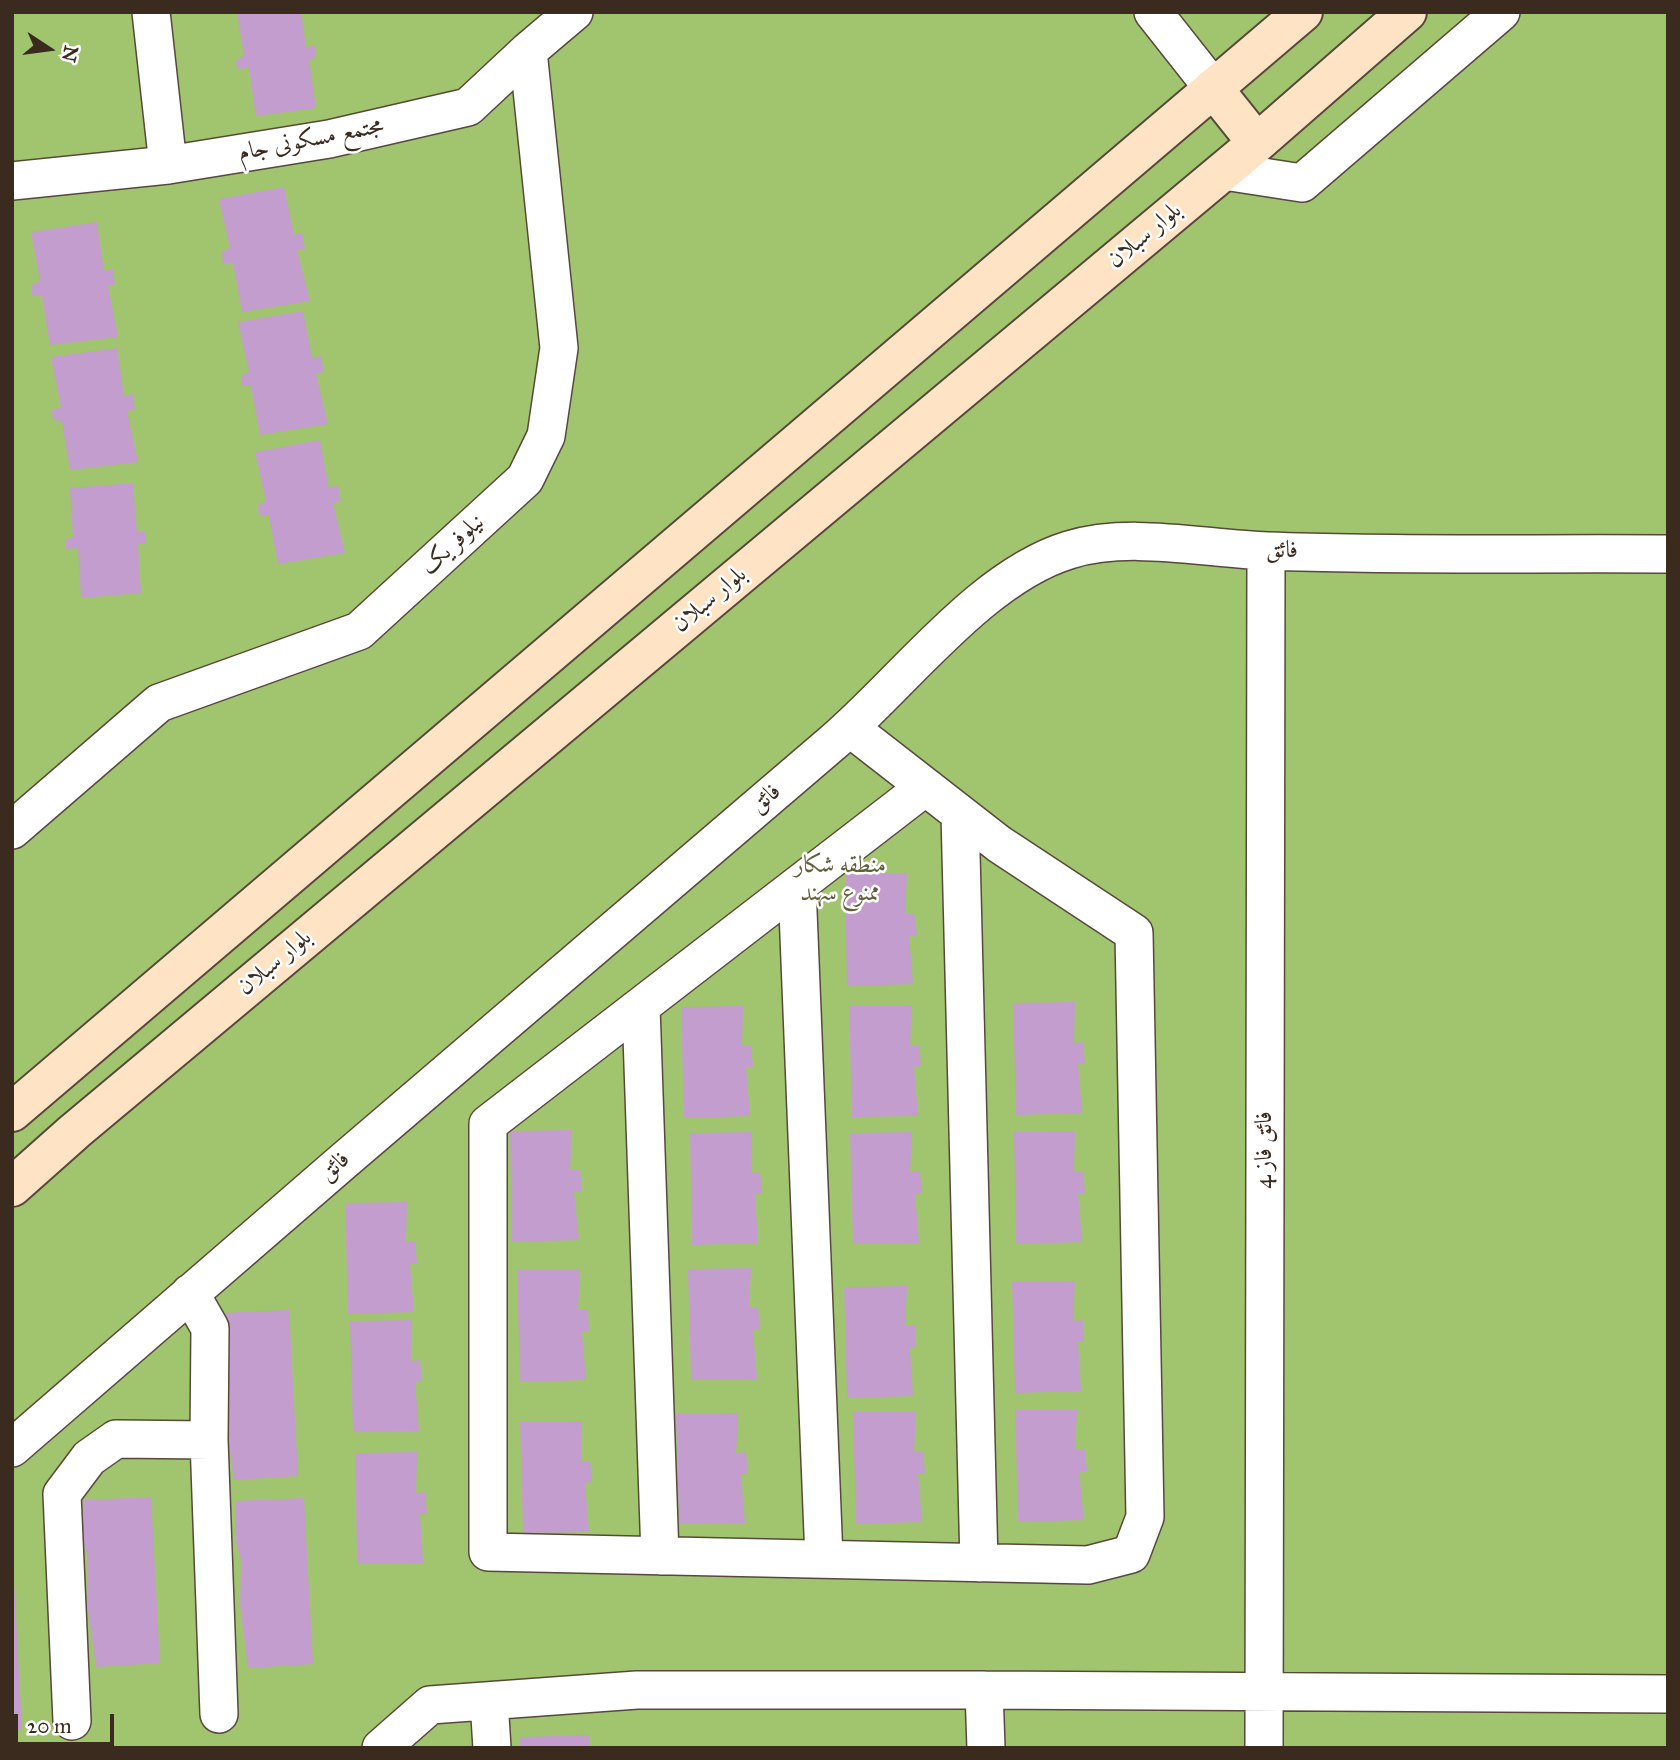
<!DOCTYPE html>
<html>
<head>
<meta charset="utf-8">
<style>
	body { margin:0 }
	#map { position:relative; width:1680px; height:1760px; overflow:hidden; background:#faefe3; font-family:"IM FELL Great Primer",serif }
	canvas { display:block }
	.frame { position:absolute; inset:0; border:14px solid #3b2a1e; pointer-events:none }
	.north { position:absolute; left:14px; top:14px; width:70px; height:70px; -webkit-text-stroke:5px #fff; paint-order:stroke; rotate:103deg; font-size:19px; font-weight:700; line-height:28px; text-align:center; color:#3b2a1e }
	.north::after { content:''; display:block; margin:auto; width:24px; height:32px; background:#3b2a1e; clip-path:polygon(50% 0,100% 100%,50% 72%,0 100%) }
	.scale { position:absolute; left:14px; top:1714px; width:100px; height:32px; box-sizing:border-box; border:4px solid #3b2a1e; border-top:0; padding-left:9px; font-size:21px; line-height:24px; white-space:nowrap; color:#3b2a1e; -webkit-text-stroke:5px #fff; paint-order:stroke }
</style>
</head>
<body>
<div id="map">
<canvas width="1680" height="1760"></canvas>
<div class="frame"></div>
<div class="north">N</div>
<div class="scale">20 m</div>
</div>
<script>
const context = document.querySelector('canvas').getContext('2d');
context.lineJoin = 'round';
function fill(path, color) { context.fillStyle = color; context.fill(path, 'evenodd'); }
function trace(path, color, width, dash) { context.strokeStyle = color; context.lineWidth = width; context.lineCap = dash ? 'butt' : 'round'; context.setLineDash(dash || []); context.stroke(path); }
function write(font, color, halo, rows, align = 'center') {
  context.font = font + ' "IM FELL Great Primer",Amiri,serif'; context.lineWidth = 5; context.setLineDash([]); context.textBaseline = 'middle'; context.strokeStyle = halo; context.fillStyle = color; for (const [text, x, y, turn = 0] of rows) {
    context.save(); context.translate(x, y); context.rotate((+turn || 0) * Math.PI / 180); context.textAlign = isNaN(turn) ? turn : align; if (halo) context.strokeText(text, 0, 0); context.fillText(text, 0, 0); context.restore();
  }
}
fill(new Path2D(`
	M 12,12 L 1668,12 L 1668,1748 L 12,1748 Z`), '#a1c56e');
fill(new Path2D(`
	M 237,12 L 301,12 L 306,47 L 315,46 L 316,58 L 309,59 L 316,108 L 256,116 L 249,68 L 237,69 L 236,60 L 244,56 Z
	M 284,187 L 294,235 L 302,233 L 305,249 L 297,250 L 310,301 L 242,312 L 233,263 L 223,263 L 222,252 L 230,248 L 219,199 Z
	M 97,222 L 104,271 L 113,269 L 115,285 L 108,286 L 118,337 L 50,345 L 42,296 L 32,295 L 32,285 L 40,281 L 31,232 Z
	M 303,311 L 312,358 L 321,356 L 324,372 L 316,374 L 328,424 L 260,435 L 251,386 L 242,386 L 241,376 L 249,372 L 238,322 Z
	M 117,348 L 124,396 L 133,394 L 135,410 L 127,411 L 138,462 L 70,470 L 62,421 L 53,420 L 52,410 L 61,407 L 51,357 Z
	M 320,440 L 329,488 L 338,485 L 341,502 L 333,503 L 345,553 L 278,564 L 269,516 L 259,515 L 258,505 L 266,501 L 255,452 Z
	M 133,483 L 137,532 L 145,532 L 146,544 L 138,544 L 141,593 L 81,598 L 78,548 L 66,549 L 65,540 L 73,537 L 70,488 Z
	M 907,873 L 905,914 L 914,913 L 917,935 L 909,935 L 913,984 L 847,986 L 845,874 Z
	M 1075,1002 L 1074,1043 L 1083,1042 L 1085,1064 L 1078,1064 L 1082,1113 L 1016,1115 L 1013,1003 Z
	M 912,1005 L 910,1046 L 919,1045 L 921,1066 L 914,1067 L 918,1116 L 852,1117 L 849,1006 Z
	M 743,1006 L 742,1046 L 751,1045 L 753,1067 L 746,1067 L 750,1116 L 684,1118 L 681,1007 Z
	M 572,1130 L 570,1170 L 580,1169 L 582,1191 L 574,1192 L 579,1240 L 512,1242 L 510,1131 Z
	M 1075,1131 L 1074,1172 L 1083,1171 L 1085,1193 L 1078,1193 L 1082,1242 L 1016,1244 L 1014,1132 Z
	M 752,1132 L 751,1173 L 760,1172 L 762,1194 L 755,1194 L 758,1243 L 692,1245 L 690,1133 Z
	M 912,1132 L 910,1172 L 920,1171 L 922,1193 L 915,1194 L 919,1243 L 853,1244 L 850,1133 Z
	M 407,1202 L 406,1242 L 415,1241 L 417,1263 L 410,1264 L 414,1312 L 348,1314 L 345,1203 Z
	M 751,1268 L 749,1308 L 758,1307 L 760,1329 L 753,1330 L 757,1379 L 691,1380 L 688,1269 Z
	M 517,1270 L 580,1270 L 578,1310 L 588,1309 L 589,1331 L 582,1332 L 586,1380 L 520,1382 Z
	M 1075,1281 L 1073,1321 L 1083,1320 L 1084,1342 L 1078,1342 L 1081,1391 L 1015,1393 L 1012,1282 Z
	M 907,1286 L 905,1326 L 915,1325 L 916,1347 L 910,1348 L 913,1396 L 847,1398 L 844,1287 Z
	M 289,1310 L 298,1476 L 234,1480 L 225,1416 L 221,1313 Z
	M 412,1320 L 411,1361 L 420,1360 L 422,1381 L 415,1382 L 419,1431 L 353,1432 L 350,1321 Z
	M 1015,1410 L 1077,1410 L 1075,1450 L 1085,1449 L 1087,1471 L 1079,1471 L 1084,1520 L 1018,1522 Z
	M 853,1412 L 916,1412 L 914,1452 L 923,1451 L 925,1473 L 918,1474 L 922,1522 L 856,1524 Z
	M 738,1413 L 736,1453 L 746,1452 L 748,1474 L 741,1474 L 745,1523 L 679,1524 L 676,1414 Z
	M 582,1421 L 581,1462 L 590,1461 L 592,1482 L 585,1483 L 589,1532 L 523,1533 L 520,1422 Z
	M 417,1452 L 416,1493 L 425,1492 L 427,1514 L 420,1514 L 423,1563 L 357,1564 L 355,1453 Z
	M 151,1497 L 160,1663 L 96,1667 L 87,1603 L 88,1558 L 82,1537 L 84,1500 Z
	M 304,1498 L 313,1664 L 248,1668 L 240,1605 L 241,1560 L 235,1538 L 235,1501 Z
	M 12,1581 L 14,1581 L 22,1729 L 12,1730 Z
	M 589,1735 L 589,1748 L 520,1748 L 520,1737 Z`), '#c29dcd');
const street = new Path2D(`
	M 151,12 L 168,165
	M 1153,12 L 1213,88
	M 1224,171 L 1302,183 L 1501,12
	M 12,181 L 168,165 L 329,139 L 468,107 L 528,51 L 574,12
	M 850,728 L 999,844 L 1134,933 L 1145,1517 L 1131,1554 L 1088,1565 L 488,1552 L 488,1124 L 925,787
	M 960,814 L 979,1563
	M 12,830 L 159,703 L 359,631 L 525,479 L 546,436 L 559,348 L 528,51
	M 797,886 L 824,1559
	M 641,1007 L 660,1556
	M 190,1293 L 210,1328 L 209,1440 L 219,1714
	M 12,1448 C 284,1212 556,977 831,744 C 902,684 980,577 1069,550 C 1130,531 1205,549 1268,551 C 1401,556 1535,553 1668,554
	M 984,1690 L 986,1748
	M 489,1701 L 492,1748
	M 72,1721 L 62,1494 L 89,1458 L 116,1439 L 209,1440
	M 381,1748 L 430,1705 L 637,1690 L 984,1690 L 1668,1694
	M 1264,1748 L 1266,551`);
const secondary = new Path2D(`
	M 1213,88 L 1257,143
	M 12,1112 L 1303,12
	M 12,1187 L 75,1131 L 1257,143 L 1407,12`);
trace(street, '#58483c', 40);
trace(secondary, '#58483c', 42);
trace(street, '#fff', 37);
trace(secondary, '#fee4c5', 38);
write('24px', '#3b2a1e', '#fff', [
	["مجتمع مسکونی جام",311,140,-11],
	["بلوار سبلان",1145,236,-40],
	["نیلوفر یک",453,545,-43],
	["فائق",1282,551,1],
	["بلوار سبلان",710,600,-40],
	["فائق",766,799,-40],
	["بلوار سبلان",275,963,-40],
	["فائق فاز 4",1265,1150,-90],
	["فائق",335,1167,-41]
]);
write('24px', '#5f603a', '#fff', [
	["منطقه شکار",840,866],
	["ممنوع سهند",840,894]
]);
</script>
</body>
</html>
